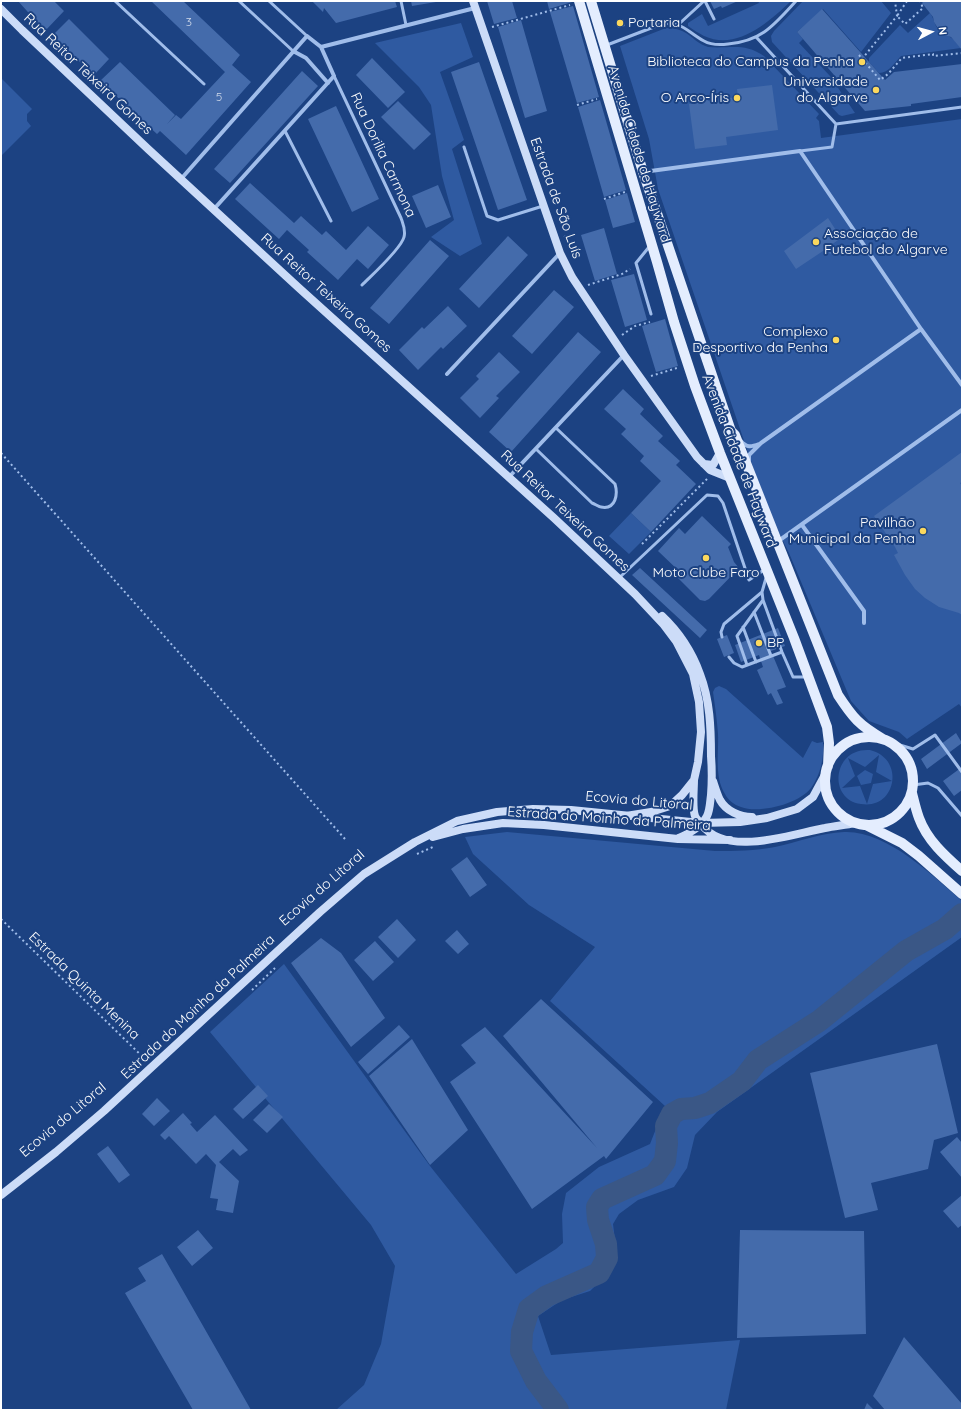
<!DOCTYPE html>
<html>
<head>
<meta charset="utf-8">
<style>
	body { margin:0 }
	#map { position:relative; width:963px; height:1411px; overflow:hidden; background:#1c4282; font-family:Quicksand,sans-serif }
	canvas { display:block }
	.frame { position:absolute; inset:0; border:2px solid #fff; pointer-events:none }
	.north { position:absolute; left:911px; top:12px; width:40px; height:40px; -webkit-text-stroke:3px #1c4282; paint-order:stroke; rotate:84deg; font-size:11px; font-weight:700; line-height:16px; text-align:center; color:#fff }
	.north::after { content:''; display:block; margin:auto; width:14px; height:18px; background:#fff; clip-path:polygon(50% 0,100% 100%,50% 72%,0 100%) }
</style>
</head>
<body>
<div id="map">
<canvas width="963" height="1411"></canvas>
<div class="frame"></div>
<div class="north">N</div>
</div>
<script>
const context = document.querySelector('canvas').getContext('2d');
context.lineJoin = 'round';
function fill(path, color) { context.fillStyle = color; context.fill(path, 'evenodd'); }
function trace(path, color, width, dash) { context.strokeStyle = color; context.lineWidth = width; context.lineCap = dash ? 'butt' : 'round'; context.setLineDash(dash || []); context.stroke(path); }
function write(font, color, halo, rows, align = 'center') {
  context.font = font + ' Quicksand,sans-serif'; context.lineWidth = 4; context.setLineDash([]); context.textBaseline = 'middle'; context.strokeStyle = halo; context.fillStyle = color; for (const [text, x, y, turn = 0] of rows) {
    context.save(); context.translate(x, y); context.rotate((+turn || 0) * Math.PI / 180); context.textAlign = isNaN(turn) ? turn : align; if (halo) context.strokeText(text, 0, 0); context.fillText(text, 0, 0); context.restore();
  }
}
fill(new Path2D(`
	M 758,1 L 791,1 C 769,22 737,51 704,36 C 699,33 693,30 688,26 L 688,23 L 702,14 L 708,26 L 759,3 Z
	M 803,1 L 881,1 L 891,13 L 861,52 L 823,9 L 797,32 L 803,39 L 799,43 L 830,76 L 855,113 L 842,116 L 839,115 L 772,42 L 771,36 L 774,31 Z
	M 930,13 C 934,18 934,25 939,30 C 942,34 946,34 950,37 C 954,39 958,45 961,48 L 901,56 C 895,62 889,73 879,73 L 869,62 L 869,58 L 900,25 L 908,33 Z
	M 461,23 L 473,57 L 440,72 L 464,140 L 452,149 L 482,244 L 460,256 L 431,237 L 454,220 L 442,176 L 431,105 L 419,87 L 375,43 Z
	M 666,28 C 690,28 690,41 708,47 C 730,49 744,42 764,56 L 819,114 L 816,118 L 819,121 L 821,138 L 962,119 L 962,708 L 959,704 L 907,739 L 899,732 L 869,721 L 851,701 L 789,553 L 776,527 L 753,467 L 658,189 L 649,139 L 620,46 Z
	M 1,78 L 32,109 L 27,114 L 27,121 L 31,126 L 1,156 Z
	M 631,513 L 651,532 L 629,554 L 609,536 Z
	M 719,686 L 726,689 L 803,758 L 812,741 L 817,743 L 823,742 C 824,758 821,774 811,788 C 799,804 759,814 741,807 C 734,805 728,800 725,794 C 714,776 719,753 718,734 C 717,720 715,706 713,692 L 715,688 Z
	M 870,750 C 906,759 896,810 861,804 C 827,799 833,747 870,750 ZM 879,755 L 876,772 L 892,781 L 873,784 L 867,804 L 860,786 L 842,788 L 855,776 L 848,758 L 865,767 Z
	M 865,770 L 873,774 L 871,783 L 861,785 L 857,776 Z
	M 507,832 L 715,851 C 735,851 755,851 775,847 C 798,842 821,833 844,832 C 886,830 932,875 962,901 L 962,937 L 717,1112 L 695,1135 L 687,1168 L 674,1187 L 638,1200 L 619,1214 L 613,1224 L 615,1240 L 615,1257 L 605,1276 L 590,1291 L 562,1300 L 538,1316 L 551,1355 L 740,1340 L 726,1410 L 336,1410 L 364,1385 L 381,1344 L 395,1266 L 371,1225 L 210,1032 L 284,964 L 430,1166 L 516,1274 L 556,1249 L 563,1243 L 562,1214 L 566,1193 L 599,1167 L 650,1144 L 665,1106 L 550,1001 L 595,947 L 529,905 L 473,854 L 465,837 Z`), '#2f5aa1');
trace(new Path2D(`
	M 558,1410 L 536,1381 L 521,1351 L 522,1332 L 529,1309 L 547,1296 L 599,1273 L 607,1258 L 606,1244 L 598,1220 L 597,1207 L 602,1199 L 655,1175 L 665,1161 L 667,1143 L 666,1126 L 672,1114 L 681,1109 L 695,1108 L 710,1103 L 742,1081 L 758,1060 L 819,1021 L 906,951 L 945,929 L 962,914`), '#3a5786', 22);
fill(new Path2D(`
	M 18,1 L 54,1 L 64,11 L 45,31 Z
	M 151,1 L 183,1 L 240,55 L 232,65 L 251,82 L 186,155 L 160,131 L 157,134 L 100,81 L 120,62 L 175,115 L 167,124 L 176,115 L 181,119 L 225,72 Z
	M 312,1 L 395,1 L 397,7 L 336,23 L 324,8 L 323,12 Z
	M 411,1 L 436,1 L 436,2 L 412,6 Z
	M 487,1 L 512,1 L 517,18 L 494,24 Z
	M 547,1 L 571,1 L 572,2 L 549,9 Z
	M 710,1 L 738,1 L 722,8 L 721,6 L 714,9 Z
	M 924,1 L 962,1 L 962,50 L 951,37 L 944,35 L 939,30 L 934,22 L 933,17 L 922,3 Z
	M 573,6 L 599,97 L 577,103 L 550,12 Z
	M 822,9 L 885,80 L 894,72 L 962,64 L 962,97 L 911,104 L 911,106 L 865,111 L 797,32 Z
	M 69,19 L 109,59 L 94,75 L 52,36 Z
	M 623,19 L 625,26 L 618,28 L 616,21 Z
	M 521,20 L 547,111 L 525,118 L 498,27 Z
	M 372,58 L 405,92 L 388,108 L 356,75 Z
	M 479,62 L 527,200 L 498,210 L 451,72 Z
	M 302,71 L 318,86 L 230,183 L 214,169 Z
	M 772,85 L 778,130 L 726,137 L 727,145 L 695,149 L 689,104 L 693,104 L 693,98 L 707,96 L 708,101 L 738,97 L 737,89 Z
	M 600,100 L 626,190 L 604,197 L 578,107 Z
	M 398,101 L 431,134 L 414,150 L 381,117 Z
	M 336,106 L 379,199 L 352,212 L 308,119 Z
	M 250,183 L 294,223 L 301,216 L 322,235 L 326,231 L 346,250 L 368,226 L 389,245 L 368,269 L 357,259 L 338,280 L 307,252 L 309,250 L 287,230 L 279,239 L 235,199 Z
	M 438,185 L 451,217 L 426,228 L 412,196 Z
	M 627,193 L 635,222 L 613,228 L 605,200 Z
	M 828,218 L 841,238 L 831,245 L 833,248 L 836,247 L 839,249 L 838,253 L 830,254 L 826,249 L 796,269 L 784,251 Z
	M 604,228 L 617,274 L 595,281 L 581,235 Z
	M 508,236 L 528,255 L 479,308 L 459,289 Z
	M 430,240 L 449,256 L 389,324 L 370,308 Z
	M 634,274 L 647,320 L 625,327 L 611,280 Z
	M 554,290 L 574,307 L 532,354 L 512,336 Z
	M 448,306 L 467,326 L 443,349 L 441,347 L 418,370 L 399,350 L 422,327 L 424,329 Z
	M 665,319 L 678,366 L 656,372 L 642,326 Z
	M 578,332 L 601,352 L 511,452 L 489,432 Z
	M 499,352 L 520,372 L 496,396 L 499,398 L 480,418 L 460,398 L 479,379 L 476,376 Z
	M 623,389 L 644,409 L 640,414 L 663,436 L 658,441 L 680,461 L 676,465 L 696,484 L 651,532 L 631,513 L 661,481 L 640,461 L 644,456 L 621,434 L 626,429 L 604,409 Z
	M 962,452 L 962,482 L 960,483 L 962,486 L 962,615 L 959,613 L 939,607 L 925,598 L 915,589 L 905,575 L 894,555 L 898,553 L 895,547 L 874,516 Z
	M 702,516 L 731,544 L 728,547 L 734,562 L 739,568 L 709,599 L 705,601 L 700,600 L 676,576 L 680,572 L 658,551 L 679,528 L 685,534 Z
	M 640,568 L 707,630 L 700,638 L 632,575 Z
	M 778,628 L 785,646 L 771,651 L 786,687 L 777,690 L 783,703 L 777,705 L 771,693 L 768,695 L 757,670 L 763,667 L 759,655 L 741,662 L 735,645 Z
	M 727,635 L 734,653 L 724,657 L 717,639 Z
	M 956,733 L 962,743 L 927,769 L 921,759 Z
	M 962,767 L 962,790 L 954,796 L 943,781 Z
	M 467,857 L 487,885 L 470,897 L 451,869 Z
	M 397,919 L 416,940 L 398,958 L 378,937 Z
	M 457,930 L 469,944 L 458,954 L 445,941 Z
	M 321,938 L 341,953 L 385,1018 L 351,1047 L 291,963 Z
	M 375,941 L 394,962 L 373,981 L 354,960 Z
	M 541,999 L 653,1102 L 606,1159 L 604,1156 L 532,1209 L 450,1082 L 476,1063 L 461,1045 L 485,1027 L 597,1148 L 503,1036 Z
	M 399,1025 L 410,1037 L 368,1074 L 358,1062 Z
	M 412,1039 L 468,1130 L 430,1165 L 369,1076 Z
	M 937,1044 L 958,1133 L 934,1140 L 928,1169 L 871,1183 L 878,1210 L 845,1218 L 810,1073 Z
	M 258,1085 L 268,1096 L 243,1119 L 233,1109 Z
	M 157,1098 L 170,1111 L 154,1126 L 142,1114 Z
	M 269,1104 L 283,1117 L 267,1133 L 253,1120 Z
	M 183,1113 L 192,1123 L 190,1124 L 197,1132 L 215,1115 L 248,1150 L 240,1156 L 233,1149 L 219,1162 L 239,1181 L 233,1213 L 216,1210 L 218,1199 L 210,1198 L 216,1165 L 206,1154 L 196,1164 L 169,1136 L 165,1140 L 160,1135 Z
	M 957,1137 L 962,1143 L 962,1178 L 940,1152 Z
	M 108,1146 L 130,1175 L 119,1183 L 97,1154 Z
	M 962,1195 L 962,1225 L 958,1228 L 943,1211 Z
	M 198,1230 L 213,1248 L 192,1266 L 177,1247 Z
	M 740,1230 L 864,1231 L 866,1334 L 737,1338 Z
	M 162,1254 L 251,1410 L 193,1410 L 125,1293 L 146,1281 L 138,1268 Z
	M 904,1337 L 962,1404 L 962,1410 L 885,1410 L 873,1396 Z
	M 867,1403 L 874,1410 L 864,1410 Z`), '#446bab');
trace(new Path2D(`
	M 907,1 L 897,16 L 905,24 L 923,8 L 920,1
	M 492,27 L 570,5
	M 859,55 L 880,80 L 888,74 L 902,58 L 933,54 L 933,56 L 962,53
	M 862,59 L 897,16 L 895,1
	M 577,105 L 597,99
	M 544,174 L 550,172
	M 604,199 L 625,192
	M 564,237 L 571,235
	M 588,285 L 622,274 L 630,269
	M 622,335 L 635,326 L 650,322
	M 651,376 L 677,368
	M 1,453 L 345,839
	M 642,544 L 707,479
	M 417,854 L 433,847
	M 1,919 L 146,1060
	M 252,990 L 275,968`), '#a0bdea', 2, [2, 3]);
trace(new Path2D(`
	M 115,1 L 204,84
	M 239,1 L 293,51
	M 269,1 L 307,36
	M 401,1 L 406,25
	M 705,1 L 714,19
	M 679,24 L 704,1
	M 757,38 L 836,124 L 962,107
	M 607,45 L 659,25 C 681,19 687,32 704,41 C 711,45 720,45 728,44 C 762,41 774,25 796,1
	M 334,76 L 401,218 C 403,224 406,230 404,237 C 401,249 372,275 362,285
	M 285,131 L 331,221
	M 464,147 L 487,216 L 498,220 L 543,206
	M 800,151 L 832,147 L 836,124
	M 649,247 L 636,263 L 651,314
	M 536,449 L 592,503 C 595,504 599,507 601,507 C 616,510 618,494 615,484 L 556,428
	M 619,578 L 707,495 L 718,496 L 723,503 L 749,580 L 764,570
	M 766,578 L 762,592 L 763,600 L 782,652 L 793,677 L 806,677
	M 754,612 L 771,656
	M 743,627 L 756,662
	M 722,637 L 721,632 L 724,624 L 762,592
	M 729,657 L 734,663 L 742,667 L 782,652
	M 747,665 L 737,636 L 763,600
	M 890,742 L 913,749 L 935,735 L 962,772
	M 913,785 L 928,783 L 938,788 L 962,816`), '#a0bdea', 3);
trace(new Path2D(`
	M 293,51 L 306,58 L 328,83
	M 643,172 L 800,151 L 921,329
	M 181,179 L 307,36 L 321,47 L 475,8
	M 214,209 L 334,76 L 321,47
	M 447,374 L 560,253
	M 741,441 C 747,448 751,447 759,444
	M 749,460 L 749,455 L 761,443 L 921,329 L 962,385
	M 509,477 L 624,355
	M 802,525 L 864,611 L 864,623
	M 777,542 L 962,410`), '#a0bdea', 4);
trace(new Path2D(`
	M 473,1 L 560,253 L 572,277 L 624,355 L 697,457 L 710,470 L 730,478
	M 1,9 L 22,30 L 148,149 L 299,288 L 554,518 L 635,594 L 664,625 L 676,641 L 693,674 L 699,702 L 701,732 L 698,762 L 694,780 L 682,795 L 670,806 L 651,812 L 626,816
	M 704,464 L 713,465 L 720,453
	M 662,616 C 679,632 692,652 700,674 C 710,700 711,728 711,756 C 712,769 712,782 711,795 C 710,802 710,810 707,816 C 702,826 688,834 679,838
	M 694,780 C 694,789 692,808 695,816 C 696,819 699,821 701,824 C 726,858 791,834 825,828 C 835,826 845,825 855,823
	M 713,781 C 715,787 717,794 720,800 C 726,811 740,817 752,817
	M 433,837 L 463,829 L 503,823 L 544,825 L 678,839 L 730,840
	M 1,1195 L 56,1152 L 104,1111 L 320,912 L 364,874 L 415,842 L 457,821 L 497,812 L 533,809 L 571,810 L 701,823 L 740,822 L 767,818 L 797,809 L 813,797 L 826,773`), '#ccdcf8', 8);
trace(new Path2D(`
	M 579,1 L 657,262 L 674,322 L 695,386 L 720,453 L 794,638 L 827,727 L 829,743 L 828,766
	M 591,1 L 643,172 L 731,431 L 735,435 L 838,695 C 853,718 859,725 883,739
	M825 781a44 44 0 1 1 88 0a44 44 0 1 1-88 0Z
	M 912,793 C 914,801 916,810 919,818 C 927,840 945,856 962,871
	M 866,825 L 902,843 L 919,856 L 962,894`), '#e4edfe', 10);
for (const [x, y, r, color] of [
	[620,23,4,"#fbd85e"],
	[862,62,4,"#fbd85e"],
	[876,90,4,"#fbd85e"],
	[737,98,4,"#fbd85e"],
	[816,242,4,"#fbd85e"],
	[836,340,4,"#fbd85e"],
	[923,531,4,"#fbd85e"],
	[706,558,4,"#fbd85e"],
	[759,643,4,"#fbd85e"]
]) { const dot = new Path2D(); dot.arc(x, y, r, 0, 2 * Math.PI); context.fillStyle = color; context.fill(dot); trace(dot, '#1c4282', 1.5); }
write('12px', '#d0daea', null, [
	["3",189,22],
	["5",219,97]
]);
write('14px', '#fff', '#1c4282', [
	["Portaria",628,23,"left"],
	["Biblioteca do Campus da Penha",854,62],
	["Universidade",868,82],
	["do Algarve",868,98],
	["O Arco-Íris",729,98],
	["Associação de",824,234,"left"],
	["Futebol do Algarve",824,250,"left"],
	["Complexo",828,332],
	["Desportivo da Penha",828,348],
	["Pavilhão",915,523],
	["Municipal da Penha",915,539],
	["Moto Clube Faro",706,573,"center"],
	["BP",767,643,"left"]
], 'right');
write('14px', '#fff', '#1c4282', [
	["Rua Reitor Teixeira Gomes",88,74,43],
	["Avenida Cidade de Hayward",639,154,73],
	["Rua Dorilia Carmona",383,155,65],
	["Estrada de São Luís",556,198,70],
	["Rua Reitor Teixeira Gomes",326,293,42],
	["Avenida Cidade de Hayward",739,461,69],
	["Rua Reitor Teixeira Gomes",565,511,43],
	["Ecovia do Litoral",639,801,5],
	["Estrada do Moinho da Palmeira",609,819,4],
	["Ecovia do Litoral",322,888,-41],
	["Estrada Quinta Menina",84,986,44],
	["Estrada do Moinho da Palmeira",198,1007,-43],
	["Ecovia do Litoral",63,1120,-40]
]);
</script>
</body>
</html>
